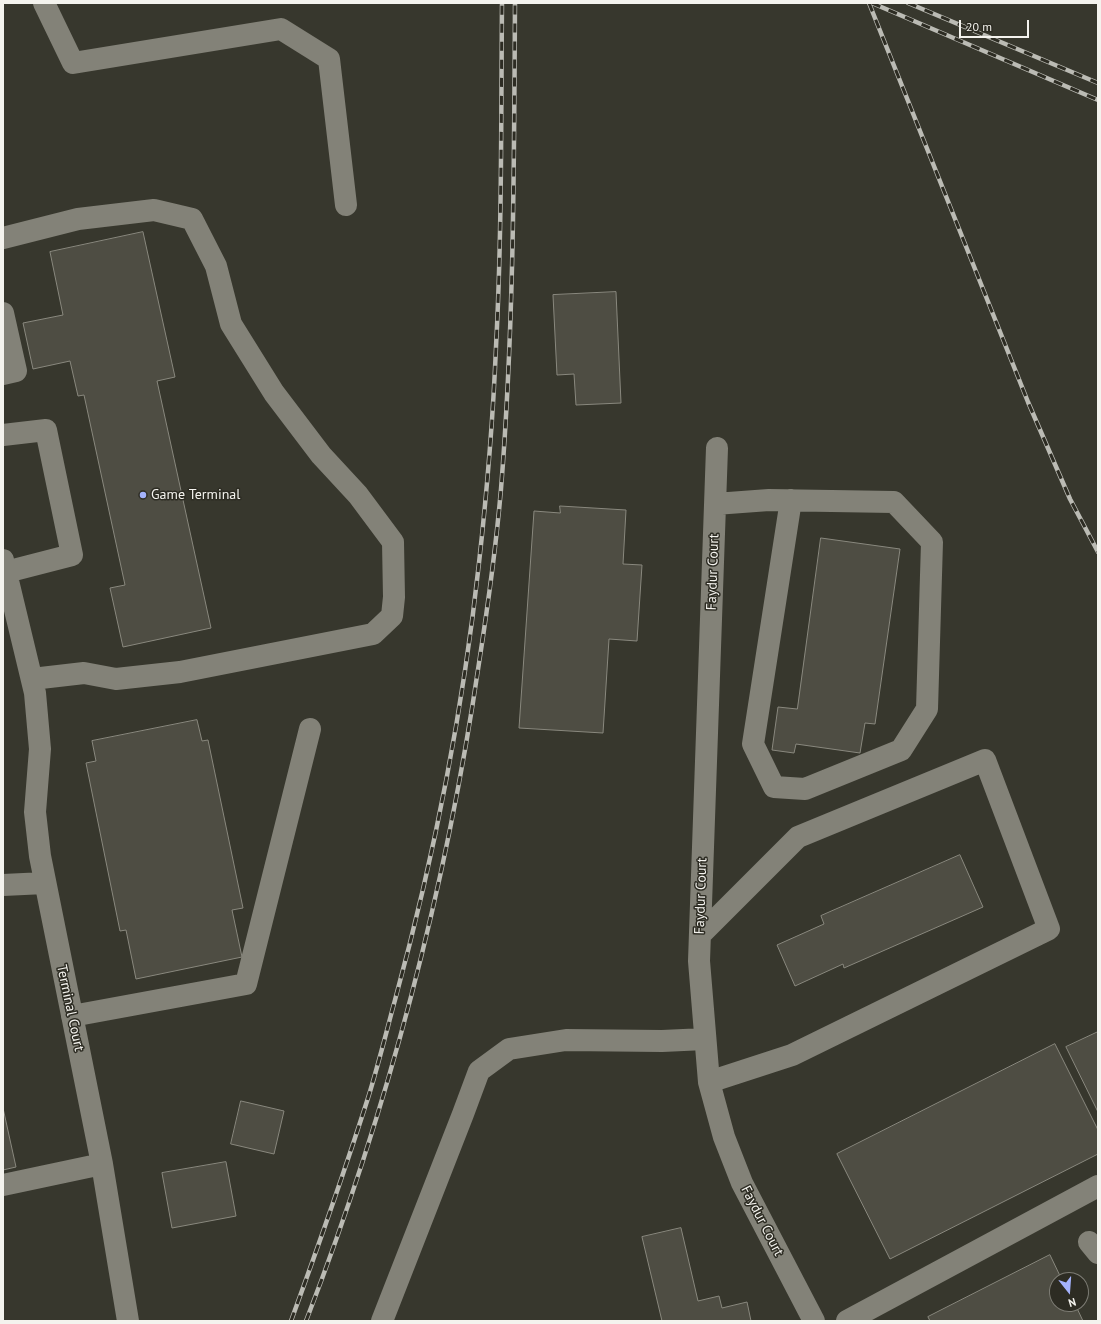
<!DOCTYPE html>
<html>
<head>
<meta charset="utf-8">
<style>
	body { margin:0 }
	#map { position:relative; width:1101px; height:1324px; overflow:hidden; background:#37372d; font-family:"PT Sans",sans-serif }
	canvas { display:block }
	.frame { position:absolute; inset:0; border:4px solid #f4f3ee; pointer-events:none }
	.north { position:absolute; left:1049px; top:1272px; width:40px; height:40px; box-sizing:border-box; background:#2d2c23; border:1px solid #7d7c74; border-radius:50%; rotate:163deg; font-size:11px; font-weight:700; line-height:16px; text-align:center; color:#f4f3ee }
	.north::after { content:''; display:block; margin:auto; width:14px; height:18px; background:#a4b2fc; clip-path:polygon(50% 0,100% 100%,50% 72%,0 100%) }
	.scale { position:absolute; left:959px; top:20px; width:70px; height:18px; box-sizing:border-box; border:2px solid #f4f3ee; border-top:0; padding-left:5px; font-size:12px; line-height:14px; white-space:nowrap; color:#f4f3ee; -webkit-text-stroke:3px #2d2c23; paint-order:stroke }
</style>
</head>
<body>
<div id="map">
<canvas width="1101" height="1324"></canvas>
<div class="frame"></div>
<div class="north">N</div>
<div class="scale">20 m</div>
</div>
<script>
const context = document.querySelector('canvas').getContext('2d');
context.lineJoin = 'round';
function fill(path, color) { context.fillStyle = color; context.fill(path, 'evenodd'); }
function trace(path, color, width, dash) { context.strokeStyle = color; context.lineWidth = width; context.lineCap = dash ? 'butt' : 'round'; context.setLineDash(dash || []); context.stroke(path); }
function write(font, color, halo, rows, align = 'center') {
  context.font = font + ' "PT Sans",sans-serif'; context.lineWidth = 3; context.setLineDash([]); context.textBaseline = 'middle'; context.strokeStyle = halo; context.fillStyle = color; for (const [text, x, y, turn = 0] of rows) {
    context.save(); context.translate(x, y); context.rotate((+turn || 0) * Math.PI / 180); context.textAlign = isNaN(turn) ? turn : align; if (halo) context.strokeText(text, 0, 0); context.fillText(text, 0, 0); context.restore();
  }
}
const building = new Path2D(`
	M 143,232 L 175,377 L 157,381 L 211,628 L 123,647 L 110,588 L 125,585 L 84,395 L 78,396 L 70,361 L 33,369 L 23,323 L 63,315 L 50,252 Z
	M 616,292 L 621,403 L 576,405 L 574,374 L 557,375 L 553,295 Z
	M 560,506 L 626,510 L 623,564 L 642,565 L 637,641 L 609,639 L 603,733 L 519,728 L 534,511 L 560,513 Z
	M 821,538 L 900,549 L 875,724 L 865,723 L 860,753 L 796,744 L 794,753 L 772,750 L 778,707 L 797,709 Z
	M 197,720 L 202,741 L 208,740 L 243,908 L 232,910 L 242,957 L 136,979 L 126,930 L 120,931 L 86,763 L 96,761 L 92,741 Z
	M 960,855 L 983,907 L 844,968 L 843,964 L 795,986 L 777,945 L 824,924 L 821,916 Z
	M 1098,1032 L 1098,1112 L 1066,1047 Z
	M 1055,1044 L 1098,1130 L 1098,1154 L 890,1259 L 837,1154 Z
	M 241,1101 L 284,1111 L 274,1154 L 231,1144 Z
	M 3,1108 L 16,1167 L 3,1170 Z
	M 226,1162 L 236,1216 L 172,1228 L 162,1173 Z
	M 681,1228 L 698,1301 L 719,1296 L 722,1308 L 747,1302 L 751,1321 L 662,1321 L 642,1237 Z
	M 1050,1255 L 1062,1280 L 1057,1280 L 1057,1304 L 1075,1304 L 1083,1321 L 930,1321 L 928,1317 Z`);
fill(building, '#4e4d43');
trace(building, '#89887e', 1);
trace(new Path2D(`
	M 44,3 L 73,63 L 281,29 L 329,59 L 346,205
	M 3,238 L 78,219 L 154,210 L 192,219 L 216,266 L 231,324 L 274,393 L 321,455 L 358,495 L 393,542 L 394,597 L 392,616 L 373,634 L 180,672 L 116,679 L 84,673 L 32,679
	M 3,313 L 16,371 L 3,374
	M 3,435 L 46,430 L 72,555 L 6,572
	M 717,448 L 699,961 L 709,1082 L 724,1137 L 742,1183 L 814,1321
	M 715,504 L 769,500 L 894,502 L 932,542 L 927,709 L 901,750 L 805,789 L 774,787 L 753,744 L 791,500
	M 3,560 L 35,693 L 40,749 L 35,812 L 40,856 L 102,1164 L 128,1321
	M 3,885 L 45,883
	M 700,935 L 798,837 L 985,760 L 1049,929 L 792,1055 L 709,1082
	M 72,1016 L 246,984 L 310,729
	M 3,1185 L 102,1164
	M 1089,1242 L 1098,1253
	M 382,1321 L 463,1114 L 479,1071 L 509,1049 L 566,1040 L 662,1041 L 705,1039
	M 847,1321 L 1098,1186`), '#838278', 22);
const rail = new Path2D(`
	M 869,3 L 1028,402 L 1070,499 L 1098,552
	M 872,3 L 1098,100
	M 908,3 L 1098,83
	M 291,1321 C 318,1247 344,1173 368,1098 C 378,1066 386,1033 395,1000 C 434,857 463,710 479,563 C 487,491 493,419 496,347 C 502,233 501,118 502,3
	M 306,1321 C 388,1109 446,888 479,663 C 488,605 496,547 501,489 C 514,327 514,165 515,3`);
trace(rail, '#bbbbb4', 4.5);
trace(rail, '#2d2c23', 3, [9]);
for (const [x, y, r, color] of [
	[143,495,4,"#a4b2fc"]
]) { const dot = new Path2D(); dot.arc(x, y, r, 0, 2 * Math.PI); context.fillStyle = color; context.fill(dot); trace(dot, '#2d2c23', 1.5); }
write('14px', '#f4f3ee', '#2d2c23', [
	["Game Terminal",151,495]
], 'left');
write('14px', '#f4f3ee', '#2d2c23', [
	["Faydur Court",713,572,-88],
	["Faydur Court",701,896,-88],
	["Terminal Court",70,1008,78],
	["Faydur Court",762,1221,63]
]);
</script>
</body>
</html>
